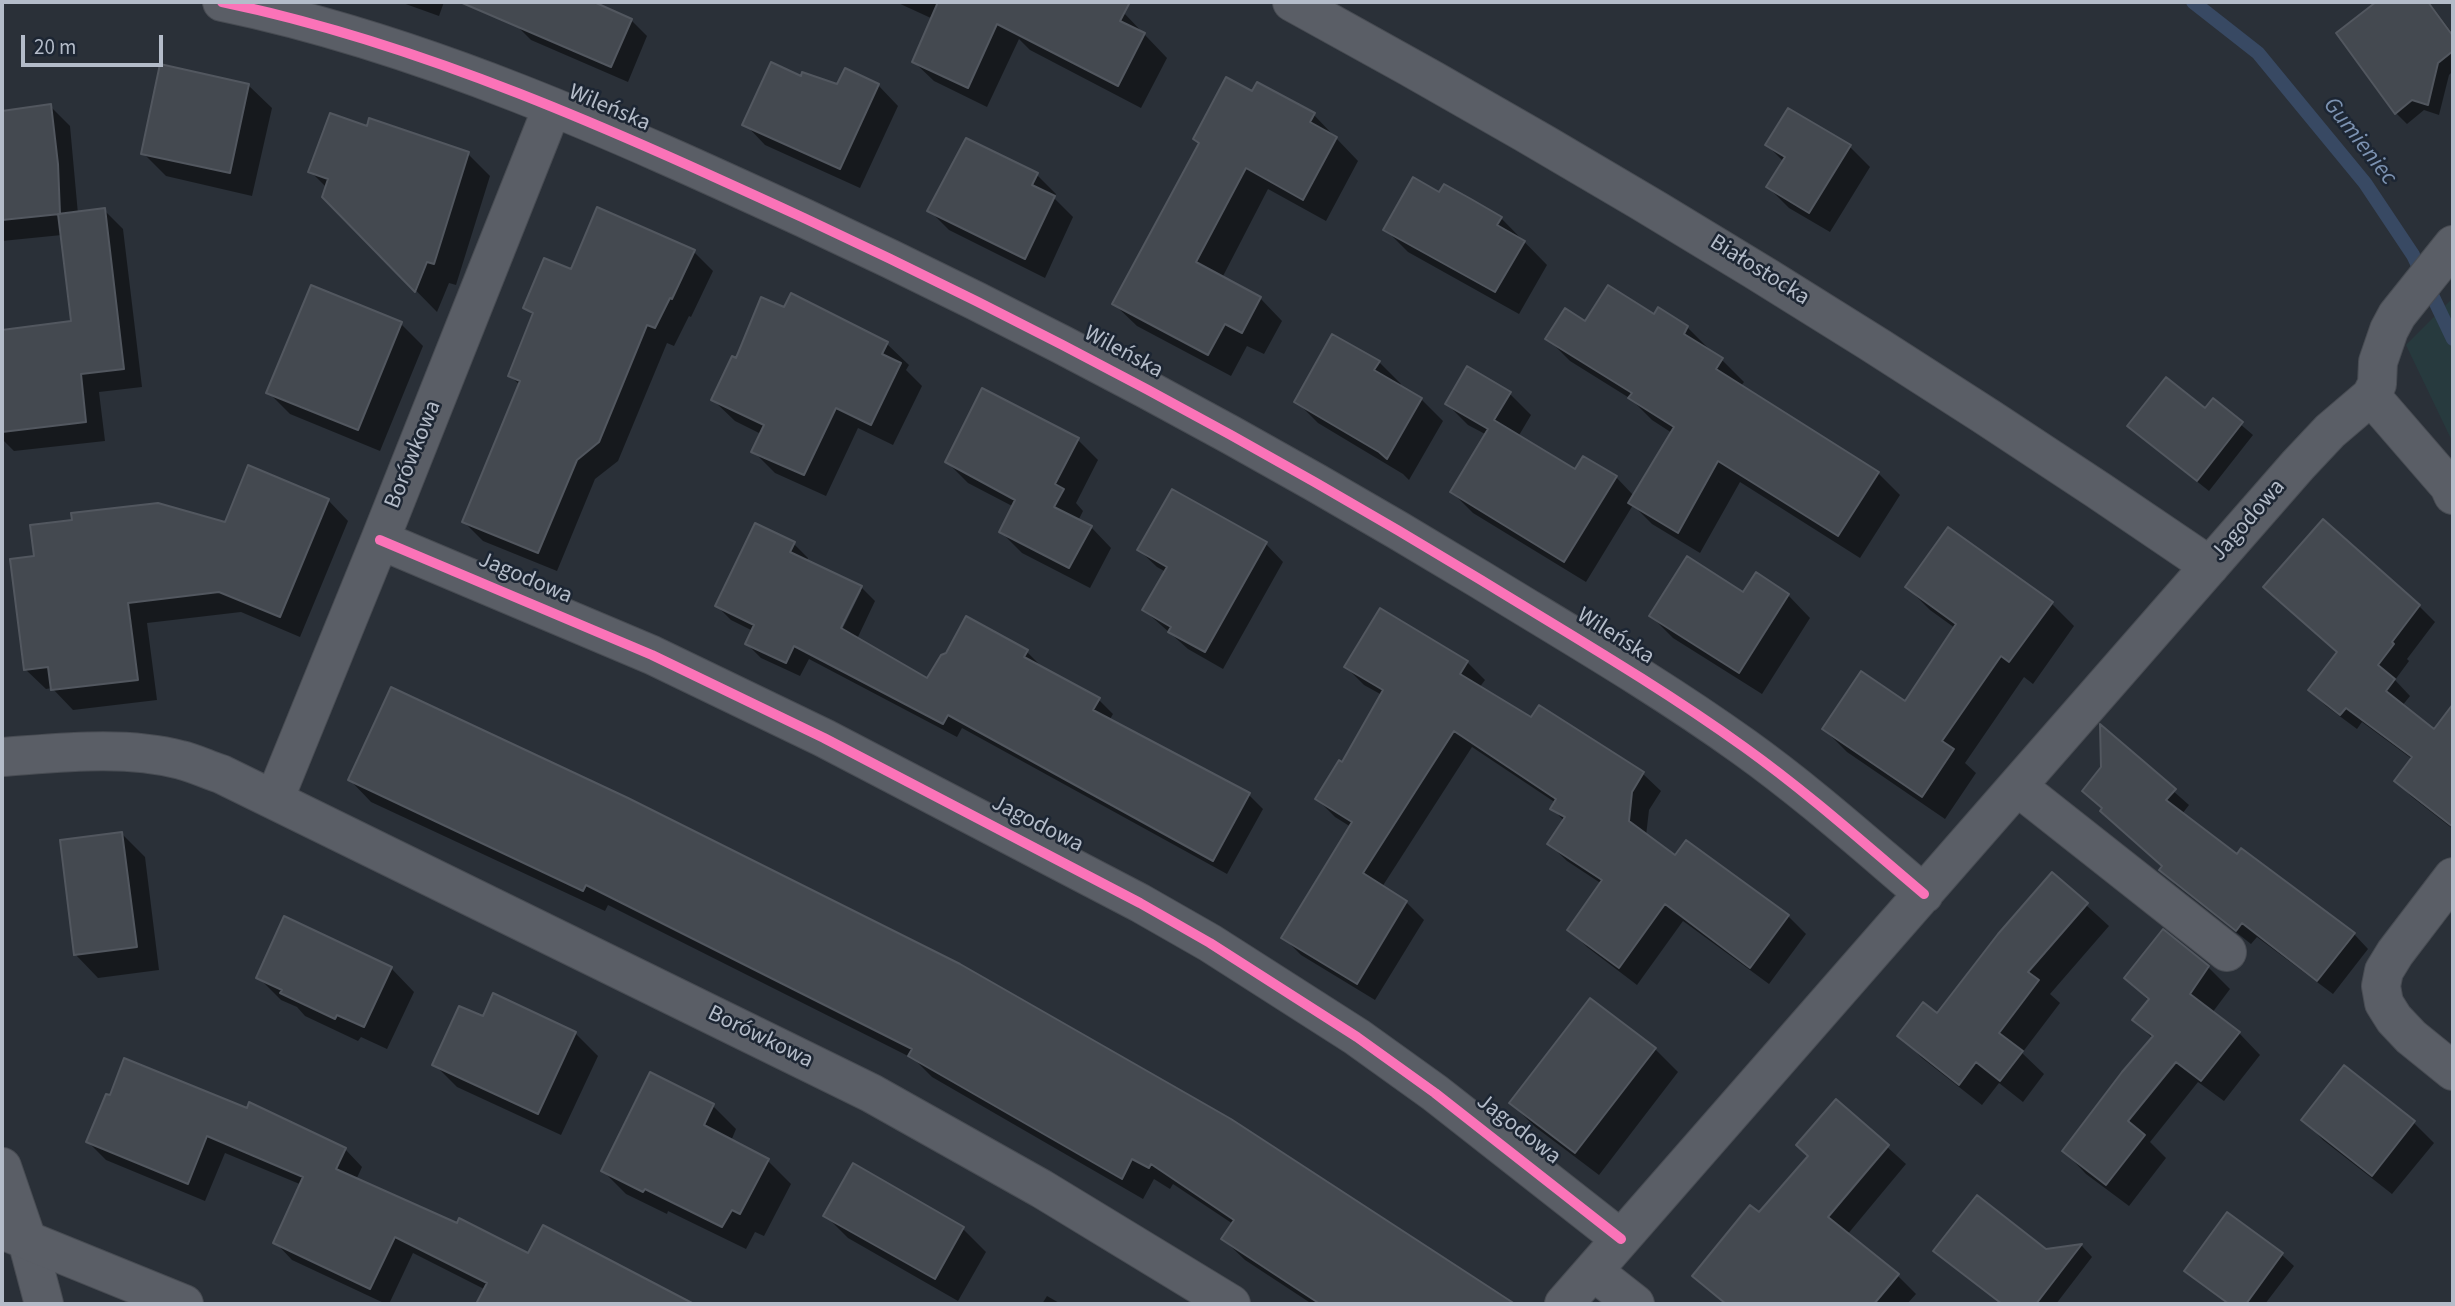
<!DOCTYPE html>
<html>
<head>
<meta charset="utf-8">
<style>
	body { margin:0 }
	#map { position:relative; width:2455px; height:1306px; overflow:hidden; background:#2a3038; font-family:"Source Sans 3",sans-serif }
	canvas { display:block }
	.frame { position:absolute; inset:0; border:4px solid #b4bcc9; pointer-events:none }
	.scale { position:absolute; left:21px; top:35px; width:142px; height:32px; box-sizing:border-box; border:4px solid #b4bcc9; border-top:0; padding-left:9px; font-size:21px; line-height:24px; white-space:nowrap; color:#b4bcc9; -webkit-text-stroke:5px #1d2633; paint-order:stroke }
</style>
</head>
<body>
<div id="map">
<canvas width="2455" height="1306"></canvas>
<div class="frame"></div>
<div class="scale">20 m</div>
</div>
<script>
const context = document.querySelector('canvas').getContext('2d');
context.lineJoin = 'round';
function fill(path, color) { context.fillStyle = color; context.fill(path, 'evenodd'); }
function trace(path, color, width, dash) { context.strokeStyle = color; context.lineWidth = width; context.lineCap = dash ? 'butt' : 'round'; context.setLineDash(dash || []); context.stroke(path); }
function write(font, color, halo, rows, align = 'center') {
  context.font = font + ' "Source Sans 3",sans-serif'; context.lineWidth = 5; context.setLineDash([]); context.textBaseline = 'middle'; context.strokeStyle = halo; context.fillStyle = color; for (const [text, x, y, turn = 0] of rows) {
    context.save(); context.translate(x, y); context.rotate((+turn || 0) * Math.PI / 180); context.textAlign = isNaN(turn) ? turn : align; if (halo) context.strokeText(text, 0, 0); context.fillText(text, 0, 0); context.restore();
  }
}
fill(new Path2D(`
	M 2453,298 L 2453,443 L 2406,345 Z`), '#273a3e');
fill(new Path2D(`
	M 400,2 L 444,2 L 439,16 Z
	M 525,2 L 588,2 L 631,20 L 647,36 L 628,82 L 531,40 L 515,24 Z
	M 896,2 L 961,2 L 999,19 L 1007,27 L 1021,2 L 1103,2 L 1124,13 L 1167,58 L 1141,108 L 1030,50 L 1019,39 L 987,107 L 934,81 L 914,62 L 933,19 Z
	M 2379,2 L 2429,2 L 2453,34 L 2453,71 L 2449,75 L 2439,115 L 2424,110 L 2407,124 L 2396,113 L 2338,34 Z
	M 802,78 L 838,87 L 878,85 L 898,106 L 860,188 L 765,145 L 745,124 Z
	M 248,85 L 272,108 L 252,196 L 166,176 L 143,153 Z
	M 1253,94 L 1314,115 L 1358,161 L 1326,221 L 1268,189 L 1222,278 L 1260,298 L 1282,321 L 1264,354 L 1247,346 L 1231,376 L 1137,326 L 1114,304 L 1200,144 L 1195,139 Z
	M 50,106 L 70,126 L 78,214 L 104,210 L 123,229 L 142,387 L 99,392 L 105,441 L 14,451 L 2,439 L 2,331 L 73,323 L 62,235 L 2,241 L 2,112 Z
	M 368,128 L 468,154 L 490,176 L 456,285 L 449,283 L 437,312 L 324,197 L 327,188 L 310,171 Z
	M 1767,145 L 1850,147 L 1870,167 L 1830,232 L 1789,208 L 1768,187 L 1784,162 Z
	M 1037,175 L 1056,194 L 1054,198 L 1073,217 L 1045,278 L 949,230 L 930,211 Z
	M 1440,195 L 1501,218 L 1547,265 L 1519,314 L 1408,252 L 1385,229 Z
	M 598,209 L 694,252 L 713,271 L 691,317 L 689,316 L 674,346 L 667,343 L 618,461 L 595,479 L 557,571 L 483,541 L 464,522 L 520,385 L 510,376 L 534,316 L 525,308 L 572,271 Z
	M 1659,310 L 1687,327 L 1709,349 L 1708,351 L 1722,360 L 1744,382 L 1741,386 L 1878,473 L 1900,495 L 1860,558 L 1740,482 L 1700,553 L 1652,524 L 1633,505 L 1586,582 L 1473,513 L 1452,492 L 1487,435 L 1468,425 L 1447,404 L 1510,394 L 1531,415 L 1518,437 L 1575,471 L 1616,477 L 1634,496 L 1672,433 L 1652,420 L 1631,399 L 1570,361 L 1548,339 L 1586,324 L 1654,316 Z
	M 401,324 L 423,346 L 380,451 L 290,414 L 268,392 Z
	M 887,344 L 909,365 L 906,370 L 922,386 L 893,445 L 858,428 L 826,496 L 775,473 L 753,451 L 761,434 L 735,421 L 713,400 Z
	M 1379,362 L 1401,384 L 1399,386 L 1421,399 L 1443,421 L 1409,480 L 1403,474 L 1318,423 L 1296,401 Z
	M 2213,401 L 2253,435 L 2209,491 L 2141,437 L 2205,410 Z
	M 1077,439 L 1098,460 L 1076,503 L 1083,511 L 1078,521 L 1091,527 L 1111,548 L 1090,588 L 1022,553 L 1001,532 L 1014,507 L 968,483 L 947,462 Z
	M 328,500 L 348,521 L 300,637 L 241,612 L 147,623 L 157,700 L 73,710 L 52,688 L 46,689 L 25,669 L 226,524 Z
	M 756,525 L 794,544 L 808,558 L 806,562 L 861,587 L 875,601 L 857,639 L 927,681 L 1027,652 L 1041,666 L 1040,668 L 1098,699 L 1113,714 L 1109,721 L 1249,795 L 1263,809 L 1227,874 L 962,728 L 957,737 L 809,659 L 800,676 L 761,658 L 747,644 L 753,631 L 731,620 L 717,606 ZM 857,591 L 861,591 L 839,636 L 836,635 Z
	M 1266,544 L 1283,562 L 1223,669 L 1188,649 L 1144,610 L 1166,572 L 1157,567 L 1139,550 Z
	M 1756,575 L 1788,595 L 1810,618 L 1762,694 L 1673,638 L 1651,616 L 1743,595 Z
	M 1907,587 L 2051,603 L 2074,626 L 2033,684 L 2024,677 L 1965,763 L 1976,773 L 1945,819 L 1847,752 L 1824,729 L 1905,703 L 1955,628 L 1930,610 Z
	M 2419,606 L 2435,622 L 2407,659 L 2409,661 L 2395,680 L 2410,696 L 2402,706 L 2453,746 L 2453,829 L 2412,797 L 2396,781 L 2412,759 L 2362,722 L 2357,729 L 2326,706 L 2310,690 Z
	M 1467,662 L 1485,680 L 1479,688 L 1532,719 L 1540,707 L 1643,774 L 1661,791 L 1649,810 L 1646,836 L 1676,857 L 1788,916 L 1806,934 L 1769,984 L 1683,921 L 1637,985 L 1587,947 L 1570,930 L 1602,884 L 1567,861 L 1549,844 L 1564,821 L 1552,808 L 1556,803 L 1472,747 L 1382,887 L 1406,902 L 1424,920 L 1375,1000 L 1301,955 L 1284,938 L 1351,827 L 1335,817 L 1317,799 L 1342,765 L 1382,695 L 1364,685 L 1346,667 Z
	M 392,689 L 1488,1289 L 1504,1304 L 1312,1304 L 1245,1260 L 1223,1239 L 1233,1224 L 1173,1184 L 1170,1189 L 1154,1179 L 1143,1199 L 932,1077 L 914,1059 L 608,905 L 605,911 L 371,802 L 350,780 Z
	M 2102,728 L 2189,805 L 2182,814 L 2237,856 L 2354,934 L 2368,949 L 2333,994 L 2257,937 L 2251,944 L 2176,885 L 2161,870 L 2164,867 L 2102,811 Z
	M 122,834 L 145,857 L 159,970 L 98,978 L 75,954 Z
	M 2053,875 L 2109,926 L 2050,994 L 2060,1003 L 2022,1053 L 2044,1074 L 2023,1102 L 1999,1083 L 1982,1105 L 1922,1058 L 1900,1036 L 1937,1015 Z
	M 2208,967 L 2230,989 L 2212,1013 L 2239,1033 L 2260,1055 L 2224,1101 L 2198,1082 L 2150,1142 L 2166,1158 L 2129,1206 L 2086,1174 L 2064,1151 L 2153,1039 L 2135,1020 L 2149,1001 L 2126,978 Z
	M 391,968 L 414,992 L 387,1049 L 361,1037 L 358,1041 L 305,1016 L 297,1007 L 281,1000 L 258,977 Z
	M 484,1019 L 575,1033 L 598,1056 L 561,1135 L 457,1087 L 434,1064 Z
	M 1655,1049 L 1678,1072 L 1599,1175 L 1534,1126 L 1511,1103 Z
	M 2345,1068 L 2414,1123 L 2434,1143 L 2392,1194 L 2323,1140 L 2304,1120 Z
	M 650,1075 L 713,1106 L 736,1129 L 731,1141 L 768,1161 L 791,1184 L 764,1236 L 755,1232 L 746,1249 L 668,1211 L 667,1214 L 626,1194 L 603,1171 Z
	M 107,1096 L 345,1149 L 362,1167 L 356,1180 L 529,1255 L 672,1303 L 478,1304 L 486,1290 L 413,1253 L 389,1304 L 386,1304 L 292,1260 L 275,1242 L 302,1185 L 225,1153 L 205,1201 L 106,1160 L 88,1142 Z
	M 1836,1101 L 1906,1164 L 1847,1235 L 1898,1276 L 1916,1294 L 1907,1304 L 1729,1304 L 1712,1290 L 1712,1293 L 1695,1276 L 1759,1214 L 1810,1156 Z
	M 2228,1214 L 2282,1255 L 2294,1266 L 2265,1304 L 2228,1304 L 2187,1271 Z
	M 825,1215 L 963,1229 L 986,1252 L 958,1301 L 848,1238 Z
	M 2082,1246 L 2092,1257 L 2056,1304 L 2001,1304 L 1936,1251 L 2046,1250 Z
	M 1047,1296 L 1061,1304 L 1042,1304 Z`), '#0007');
trace(new Path2D(`
	M 2193,2 L 2258,53 L 2365,183 L 2413,255 L 2453,339`), '#384963', 14);
const building = new Path2D(`
	M 460,2 L 594,2 L 632,19 L 611,67 Z
	M 938,2 L 1130,2 L 1120,21 L 1145,33 L 1118,86 L 997,24 L 968,88 L 912,62 Z
	M 2376,2 L 2428,2 L 2453,36 L 2453,51 L 2438,63 L 2428,105 L 2412,100 L 2395,114 L 2336,33 Z
	M 771,62 L 801,76 L 802,72 L 837,84 L 845,68 L 879,84 L 840,169 L 742,125 Z
	M 160,64 L 249,84 L 230,173 L 141,154 Z
	M 1226,77 L 1252,91 L 1257,82 L 1315,113 L 1310,122 L 1337,137 L 1303,200 L 1246,168 L 1196,262 L 1261,297 L 1242,333 L 1225,324 L 1208,355 L 1112,304 L 1199,143 L 1193,139 Z
	M 51,104 L 58,164 L 60,214 L 2,220 L 2,111 Z
	M 1788,108 L 1851,145 L 1809,213 L 1766,187 L 1785,157 L 1765,145 Z
	M 330,113 L 367,126 L 369,118 L 469,152 L 434,264 L 427,262 L 415,292 L 322,197 L 328,179 L 308,172 Z
	M 966,138 L 1038,173 L 1032,185 L 1055,196 L 1025,259 L 927,211 Z
	M 1413,177 L 1439,192 L 1444,184 L 1471,199 L 1502,217 L 1497,225 L 1525,241 L 1495,292 L 1383,230 Z
	M 597,207 L 695,250 L 672,299 L 670,298 L 655,328 L 647,325 L 599,442 L 577,460 L 538,553 L 462,522 L 520,381 L 508,376 L 533,313 L 523,308 L 544,258 L 571,269 Z
	M 105,208 L 124,369 L 81,374 L 86,422 L 2,432 L 2,330 L 71,321 L 58,214 Z
	M 311,285 L 402,322 L 358,430 L 266,393 Z
	M 1608,285 L 1654,314 L 1658,307 L 1688,326 L 1684,334 L 1723,358 L 1716,369 L 1879,472 L 1838,536 L 1718,461 L 1678,533 L 1628,503 L 1674,427 L 1628,398 L 1632,393 L 1545,339 L 1565,308 L 1585,321 Z
	M 791,293 L 888,342 L 882,354 L 901,363 L 871,425 L 836,408 L 804,475 L 751,452 L 764,425 L 711,400 L 732,356 L 736,358 L 761,297 L 784,307 Z
	M 1332,334 L 1380,361 L 1374,370 L 1422,398 L 1387,459 L 1379,452 L 1294,402 Z
	M 1467,366 L 1511,392 L 1494,420 L 1575,469 L 1583,456 L 1617,476 L 1564,562 L 1450,492 L 1488,429 L 1445,404 Z
	M 2166,377 L 2205,408 L 2213,398 L 2243,422 L 2197,481 L 2127,426 Z
	M 982,388 L 1079,438 L 1055,484 L 1064,489 L 1054,507 L 1092,526 L 1069,568 L 999,532 L 1015,500 L 945,462 Z
	M 248,465 L 329,499 L 280,617 L 219,592 L 128,603 L 138,680 L 51,690 L 48,667 L 24,670 L 10,559 L 34,556 L 30,525 L 72,520 L 71,513 L 158,503 L 225,522 Z
	M 1172,489 L 1267,542 L 1205,652 L 1168,632 L 1171,627 L 1142,610 L 1167,567 L 1137,550 Z
	M 2323,519 L 2420,605 L 2392,642 L 2394,644 L 2378,665 L 2395,679 L 2386,691 L 2434,729 L 2453,704 L 2453,827 L 2394,781 L 2412,757 L 2346,708 L 2340,715 L 2308,690 L 2337,652 L 2263,587 Z
	M 755,523 L 795,542 L 790,552 L 862,586 L 841,628 L 927,678 L 941,655 L 946,653 L 966,616 L 1028,650 L 1024,657 L 1100,698 L 1093,710 L 1250,793 L 1213,861 L 948,715 L 943,724 L 794,646 L 786,663 L 745,644 L 754,625 L 715,606 Z
	M 1948,527 L 2053,602 L 2009,662 L 2001,656 L 1942,741 L 1954,749 L 1922,797 L 1822,729 L 1861,671 L 1905,701 L 1956,624 L 1905,587 Z
	M 1687,556 L 1743,592 L 1756,572 L 1789,594 L 1739,673 L 1649,616 Z
	M 1380,608 L 1468,661 L 1460,674 L 1531,717 L 1539,705 L 1644,772 L 1632,792 L 1629,821 L 1675,855 L 1686,840 L 1789,915 L 1750,968 L 1665,904 L 1619,968 L 1567,930 L 1602,880 L 1547,844 L 1565,817 L 1550,809 L 1556,799 L 1454,731 L 1363,873 L 1407,901 L 1357,984 L 1281,938 L 1352,822 L 1315,799 L 1339,760 L 1342,762 L 1383,690 L 1344,667 Z
	M 391,687 L 628,798 L 960,964 L 1231,1119 L 1515,1304 L 1320,1304 L 1221,1239 L 1234,1220 L 1151,1164 L 1149,1168 L 1132,1159 L 1122,1179 L 908,1056 L 912,1049 L 586,885 L 583,891 L 348,780 Z
	M 2100,724 L 2176,789 L 2166,800 L 2237,854 L 2241,848 L 2355,933 L 2317,981 L 2242,923 L 2236,931 L 2159,870 L 2162,866 L 2100,811 L 2102,808 L 2082,791 L 2101,767 Z
	M 122,832 L 137,947 L 74,955 L 60,840 Z
	M 2052,872 L 2088,903 L 2028,972 L 2039,980 L 1999,1033 L 2023,1051 L 2000,1081 L 1976,1062 L 1959,1085 L 1897,1036 L 1923,1002 L 1937,1013 L 1998,934 Z
	M 284,916 L 392,967 L 364,1027 L 337,1015 L 335,1019 L 280,993 L 282,990 L 256,978 Z
	M 2163,929 L 2209,966 L 2190,994 L 2240,1032 L 2201,1081 L 2176,1062 L 2128,1121 L 2145,1135 L 2106,1185 L 2062,1151 L 2122,1072 L 2153,1036 L 2132,1020 L 2149,999 L 2124,978 Z
	M 493,993 L 576,1032 L 538,1114 L 432,1065 L 459,1006 L 483,1016 Z
	M 1590,998 L 1656,1048 L 1575,1153 L 1509,1103 Z
	M 124,1058 L 247,1108 L 249,1102 L 346,1148 L 336,1169 L 457,1223 L 459,1218 L 528,1253 L 543,1225 L 694,1304 L 476,1304 L 487,1283 L 395,1237 L 370,1289 L 273,1243 L 303,1177 L 207,1136 L 188,1184 L 86,1142 L 106,1094 L 110,1095 Z
	M 2344,1065 L 2415,1121 L 2372,1176 L 2301,1120 Z
	M 650,1072 L 714,1104 L 704,1125 L 769,1159 L 740,1214 L 732,1210 L 722,1227 L 645,1189 L 643,1192 L 601,1171 Z
	M 1836,1099 L 1889,1145 L 1828,1217 L 1899,1274 L 1874,1304 L 1726,1304 L 1692,1276 L 1750,1205 L 1759,1212 L 1808,1156 L 1796,1145 Z
	M 853,1163 L 964,1227 L 935,1279 L 823,1216 Z
	M 1977,1195 L 2046,1249 L 2082,1244 L 2036,1304 L 2002,1304 L 1933,1251 Z
	M 2227,1212 L 2283,1253 L 2246,1304 L 2229,1304 L 2184,1271 Z`);
fill(building, '#444950');
trace(building, '#52575f', 2);
const minor = new Path2D(`
	M 222,2 C 425,44 617,132 804,218 C 1036,326 1262,447 1481,580 C 1569,634 1659,686 1744,747 C 1807,792 1865,844 1924,894
	M 1292,2 C 1608,174 1913,362 2210,566
	M 2371,396 L 2449,486 L 2453,495
	M 380,540 L 652,655 L 824,738 L 1140,903 L 1210,943 L 1357,1037 L 1435,1093 L 1621,1239
	M 2,757 C 59,753 124,745 181,760 C 194,763 208,770 221,774 L 871,1093 L 1042,1189 L 1231,1304
	M 2018,787 L 2227,952
	M 274,800 L 380,540 L 552,108
	M 2453,877 L 2395,953 L 2384,971 L 2381,986 L 2384,1003 L 2394,1019 L 2411,1037 L 2453,1071
	M 27,1240 L 44,1304
	M 1593,1271 L 1635,1304
	M 1564,1304 L 2298,465 L 2330,431 L 2371,396 L 2377,384 L 2378,362 L 2389,330 L 2397,315 L 2453,245`);
const tertiary = new Path2D(`
	M 2,1167 L 27,1240
	M 2,1230 L 184,1304`);
trace(minor, '#484c53', 40);
trace(tertiary, '#484c53', 40);
trace(minor, '#5a5e66', 38);
trace(tertiary, '#5a5e66', 38);
trace(new Path2D(`
	M 222,2 C 425,44 617,132 804,218 C 1036,326 1262,447 1481,580 C 1569,634 1659,686 1744,747 C 1807,792 1865,844 1924,894
	M 380,540 L 652,655 L 824,738 L 1140,903 L 1210,943 L 1357,1037 L 1435,1093 L 1621,1239`), '#fb73b8', 10);
write('23px', '#b4bcc9', '#1d2633', [
	["Wileńska",609,109,23],
	["Białostocka",1759,271,32],
	["Wileńska",1123,353,28],
	["Borówkowa",414,455,-68],
	["Jagodowa",2249,521,-49],
	["Jagodowa",525,579,23],
	["Wileńska",1615,637,32],
	["Jagodowa",1037,825,27],
	["Borówkowa",760,1038,26],
	["Jagodowa",1518,1130,38]
]);
write('italic 24px', '#7c92b1', '#1d2633', [
	["Gumieniec",2359,142,52]
]);
</script>
</body>
</html>
